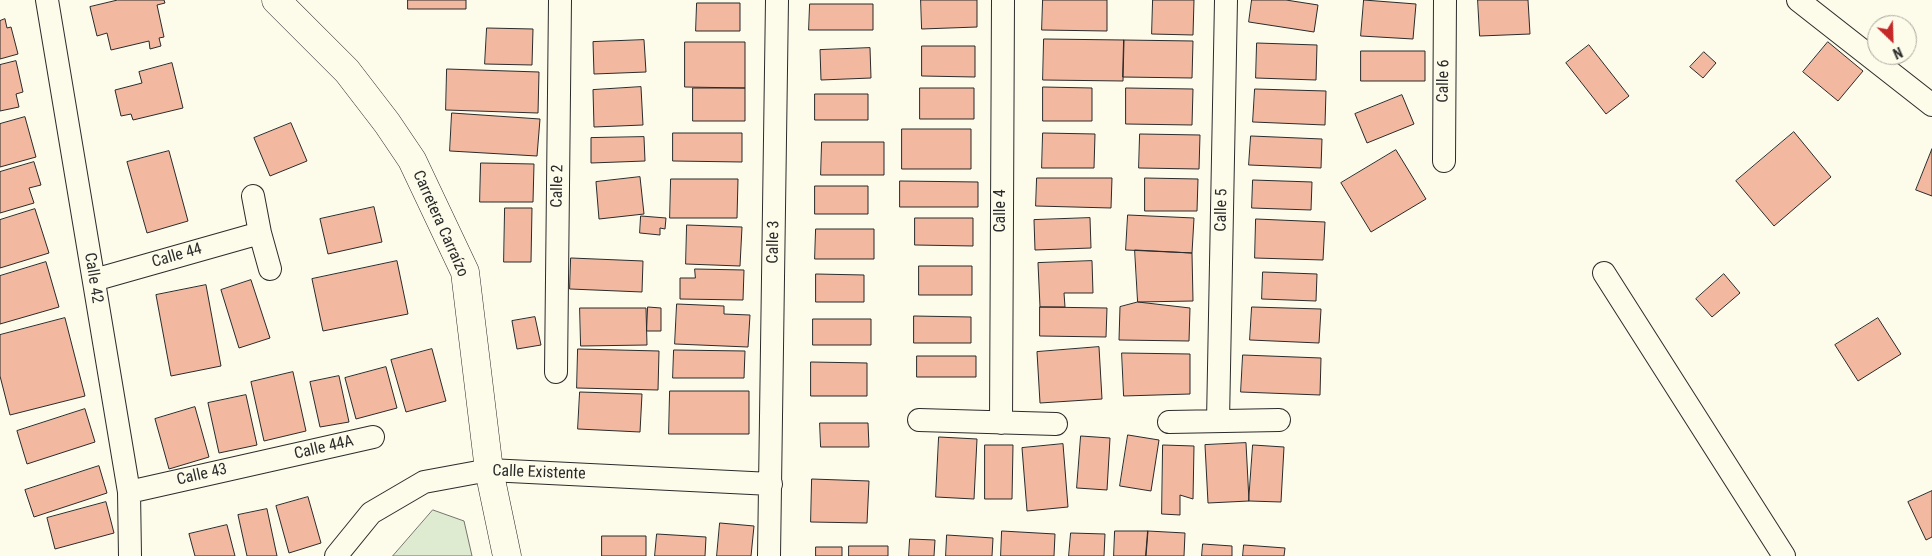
<!DOCTYPE html>
<html>
<head>
<meta charset="utf-8">
<style>
	body { margin:0 }
	#map { position:relative; width:1932px; height:556px; overflow:hidden; background:#fdfbea; font-family:"Roboto Condensed",sans-serif }
	canvas { display:block }
	.north { position:absolute; left:1867px; top:15px; width:50px; height:50px; box-sizing:border-box; background:#fdfbea; border:1px solid #a9a89e; border-radius:50%; rotate:156deg; font-size:14px; font-weight:700; line-height:20px; text-align:center; color:#2b2b2b }
	.north::after { content:''; display:block; margin:auto; width:18px; height:22px; background:#c62828; clip-path:polygon(50% 0,100% 100%,50% 72%,0 100%) }
</style>
</head>
<body>
<div id="map">
<canvas width="1932" height="556"></canvas>
<div class="north">N</div>
</div>
<script>
const context = document.querySelector('canvas').getContext('2d');
context.lineJoin = 'round';
function fill(path, color) { context.fillStyle = color; context.fill(path, 'evenodd'); }
function trace(path, color, width, dash) { context.strokeStyle = color; context.lineWidth = width; context.lineCap = dash ? 'butt' : 'round'; context.setLineDash(dash || []); context.stroke(path); }
function write(font, color, halo, rows, align = 'center') {
  context.font = font + ' "Roboto Condensed",sans-serif'; context.lineWidth = 4; context.setLineDash([]); context.textBaseline = 'middle'; context.strokeStyle = halo; context.fillStyle = color; for (const [text, x, y, turn = 0] of rows) {
    context.save(); context.translate(x, y); context.rotate((+turn || 0) * Math.PI / 180); context.textAlign = isNaN(turn) ? turn : align; if (halo) context.strokeText(text, 0, 0); context.fillText(text, 0, 0); context.restore();
  }
}
const green = new Path2D(`
	M 433,510 L 464,521 L 472,556 L 393,556 Z`);
fill(green, '#deebd1');
trace(green, '#74746e', 1);
const building = new Path2D(`
	M 118,0 L 164,0 L 165,3 L 157,5 L 164,37 L 159,38 L 161,46 L 150,49 L 149,41 L 111,50 L 107,33 L 97,36 L 90,7 Z
	M 408,0 L 466,0 L 466,9 L 408,9 Z
	M 921,0 L 977,0 L 977,27 L 922,29 Z
	M 1043,0 L 1107,0 L 1107,31 L 1042,30 Z
	M 1153,0 L 1194,0 L 1193,35 L 1152,34 Z
	M 1252,0 L 1286,0 L 1318,5 L 1314,32 L 1249,22 Z
	M 1364,0 L 1416,4 L 1413,39 L 1361,36 Z
	M 1478,0 L 1528,0 L 1530,34 L 1480,36 Z
	M 697,3 L 740,3 L 740,31 L 696,31 Z
	M 810,4 L 873,4 L 873,30 L 809,30 Z
	M 5,19 L 7,28 L 11,27 L 18,54 L 0,59 L 0,21 Z
	M 487,28 L 533,29 L 532,65 L 485,64 Z
	M 1044,39 L 1124,40 L 1123,81 L 1043,80 Z
	M 644,40 L 646,72 L 594,74 L 593,42 Z
	M 1124,40 L 1193,41 L 1192,78 L 1123,77 Z
	M 685,42 L 745,42 L 745,88 L 685,87 Z
	M 1828,42 L 1863,71 L 1838,101 L 1803,72 Z
	M 1257,43 L 1317,45 L 1316,80 L 1256,78 Z
	M 1589,45 L 1629,96 L 1606,114 L 1566,63 Z
	M 922,46 L 975,46 L 975,77 L 922,76 Z
	M 870,48 L 871,78 L 821,80 L 820,50 Z
	M 1361,51 L 1425,51 L 1425,81 L 1361,81 Z
	M 1704,52 L 1716,63 L 1703,78 L 1690,67 Z
	M 16,61 L 23,92 L 16,94 L 19,107 L 0,111 L 0,65 Z
	M 172,63 L 183,108 L 133,120 L 131,114 L 121,116 L 115,90 L 142,83 L 139,72 Z
	M 447,69 L 539,72 L 538,113 L 446,110 Z
	M 641,87 L 643,125 L 594,127 L 593,90 Z
	M 1043,87 L 1092,88 L 1092,121 L 1043,121 Z
	M 693,88 L 745,88 L 745,121 L 693,121 Z
	M 920,88 L 974,88 L 974,119 L 920,119 Z
	M 1126,88 L 1193,89 L 1192,125 L 1126,124 Z
	M 1255,89 L 1326,91 L 1325,125 L 1253,122 Z
	M 815,94 L 868,94 L 868,120 L 815,120 Z
	M 1402,95 L 1414,124 L 1367,143 L 1355,114 Z
	M 452,113 L 540,119 L 537,156 L 450,151 Z
	M 25,117 L 36,157 L 0,167 L 0,124 Z
	M 291,123 L 307,161 L 270,176 L 254,138 Z
	M 902,129 L 971,129 L 971,169 L 902,169 Z
	M 1794,132 L 1831,177 L 1774,226 L 1736,181 Z
	M 673,133 L 742,133 L 742,162 L 673,161 Z
	M 1043,133 L 1095,134 L 1094,168 L 1042,168 Z
	M 1140,134 L 1200,135 L 1199,169 L 1139,168 Z
	M 1251,136 L 1322,139 L 1321,168 L 1249,165 Z
	M 644,137 L 645,161 L 591,163 L 591,138 Z
	M 822,142 L 884,142 L 884,175 L 821,175 Z
	M 1932,149 L 1932,196 L 1916,190 Z
	M 1396,150 L 1426,199 L 1371,232 L 1341,183 Z
	M 169,151 L 188,221 L 147,233 L 127,162 Z
	M 34,162 L 41,185 L 29,188 L 34,203 L 0,213 L 0,172 Z
	M 481,163 L 534,164 L 533,202 L 480,202 Z
	M 640,177 L 644,214 L 599,219 L 596,182 Z
	M 1037,178 L 1112,178 L 1111,208 L 1036,206 Z
	M 1145,178 L 1198,179 L 1197,211 L 1145,211 Z
	M 671,179 L 738,179 L 737,218 L 670,218 Z
	M 1253,180 L 1312,182 L 1311,210 L 1252,208 Z
	M 900,181 L 978,182 L 978,207 L 900,207 Z
	M 815,186 L 868,186 L 868,214 L 815,214 Z
	M 374,207 L 382,242 L 328,254 L 320,219 Z
	M 505,208 L 532,208 L 531,262 L 504,262 Z
	M 35,209 L 49,253 L 0,268 L 0,220 Z
	M 1128,215 L 1194,218 L 1192,253 L 1126,250 Z
	M 641,216 L 666,218 L 665,229 L 660,228 L 660,235 L 640,233 Z
	M 915,218 L 973,218 L 973,246 L 915,245 Z
	M 1090,218 L 1091,248 L 1035,250 L 1034,220 Z
	M 1256,219 L 1325,222 L 1323,260 L 1255,258 Z
	M 687,225 L 742,227 L 740,266 L 686,264 Z
	M 816,229 L 874,229 L 874,259 L 815,259 Z
	M 1135,250 L 1192,253 L 1193,301 L 1138,302 Z
	M 571,258 L 643,261 L 642,292 L 570,289 Z
	M 397,261 L 408,314 L 323,331 L 312,279 Z
	M 1092,261 L 1093,293 L 1064,293 L 1065,307 L 1040,307 L 1038,263 Z
	M 46,262 L 59,307 L 0,324 L 0,276 Z
	M 919,266 L 972,266 L 972,295 L 919,295 Z
	M 695,269 L 744,270 L 743,300 L 680,299 L 680,278 L 695,278 Z
	M 1263,272 L 1317,274 L 1316,301 L 1262,299 Z
	M 816,274 L 864,275 L 864,302 L 816,302 Z
	M 1724,274 L 1740,293 L 1712,317 L 1696,299 Z
	M 251,280 L 270,338 L 239,348 L 221,290 Z
	M 206,285 L 221,366 L 171,376 L 156,295 Z
	M 1138,302 L 1190,308 L 1189,341 L 1119,340 L 1120,307 Z
	M 677,304 L 724,306 L 724,314 L 750,315 L 748,347 L 675,344 Z
	M 648,307 L 661,308 L 661,331 L 647,331 Z
	M 1040,307 L 1107,308 L 1106,337 L 1040,336 Z
	M 1252,307 L 1321,309 L 1319,343 L 1250,340 Z
	M 580,308 L 646,308 L 647,345 L 581,346 Z
	M 914,316 L 971,317 L 971,343 L 914,343 Z
	M 535,317 L 541,345 L 517,349 L 512,321 Z
	M 65,318 L 85,396 L 10,415 L 0,376 L 0,335 Z
	M 1878,318 L 1901,354 L 1858,381 L 1835,345 Z
	M 813,319 L 871,319 L 871,345 L 813,345 Z
	M 1099,347 L 1102,399 L 1040,403 L 1037,352 Z
	M 432,349 L 446,401 L 406,412 L 391,360 Z
	M 578,349 L 659,351 L 658,390 L 577,388 Z
	M 674,350 L 745,351 L 744,378 L 673,378 Z
	M 1122,353 L 1190,354 L 1190,394 L 1124,396 Z
	M 1243,355 L 1321,358 L 1320,395 L 1241,392 Z
	M 917,356 L 976,356 L 976,377 L 917,377 Z
	M 811,362 L 867,363 L 867,396 L 811,396 Z
	M 386,367 L 397,408 L 356,419 L 345,378 Z
	M 293,372 L 306,431 L 264,441 L 251,382 Z
	M 339,376 L 349,422 L 320,427 L 310,382 Z
	M 670,391 L 749,391 L 749,434 L 669,434 Z
	M 580,392 L 642,394 L 640,432 L 578,429 Z
	M 246,395 L 257,445 L 219,453 L 208,403 Z
	M 195,407 L 209,457 L 169,469 L 155,419 Z
	M 85,409 L 95,442 L 27,464 L 17,431 Z
	M 820,423 L 868,423 L 869,447 L 821,447 Z
	M 1128,435 L 1159,440 L 1151,491 L 1120,486 Z
	M 1081,436 L 1110,438 L 1107,490 L 1077,488 Z
	M 939,437 L 977,439 L 974,499 L 936,497 Z
	M 1246,443 L 1249,501 L 1208,503 L 1205,445 Z
	M 1063,444 L 1068,507 L 1027,511 L 1022,448 Z
	M 985,445 L 1013,445 L 1012,499 L 985,499 Z
	M 1163,445 L 1194,446 L 1193,499 L 1180,495 L 1180,515 L 1162,514 Z
	M 1253,445 L 1284,447 L 1281,502 L 1249,501 Z
	M 99,466 L 107,493 L 34,517 L 25,490 Z
	M 812,479 L 869,481 L 867,523 L 811,522 Z
	M 1932,491 L 1932,537 L 1926,540 L 1908,502 Z
	M 308,497 L 321,543 L 289,553 L 276,506 Z
	M 106,502 L 114,533 L 55,549 L 47,518 Z
	M 267,509 L 277,556 L 247,556 L 238,515 Z
	M 720,523 L 754,526 L 751,556 L 717,556 Z
	M 227,525 L 235,556 L 195,556 L 189,534 Z
	M 1002,531 L 1055,534 L 1054,556 L 1001,556 Z
	M 1115,531 L 1148,531 L 1146,556 L 1114,556 Z
	M 1148,531 L 1185,533 L 1184,556 L 1146,556 Z
	M 1071,533 L 1105,534 L 1104,556 L 1069,556 Z
	M 657,534 L 706,537 L 705,556 L 655,556 Z
	M 947,535 L 993,538 L 992,556 L 946,556 Z
	M 602,536 L 646,536 L 646,556 L 602,556 Z
	M 910,539 L 935,540 L 934,556 L 909,556 Z
	M 1203,544 L 1232,546 L 1232,556 L 1202,556 Z
	M 1244,545 L 1285,548 L 1284,556 L 1243,556 Z
	M 849,546 L 888,546 L 888,556 L 849,556 Z
	M 816,547 L 842,547 L 842,556 L 816,556 Z`);
fill(building, '#f2b8a0');
trace(building, '#2b2b2b', 1);
const street = new Path2D(`
	M 47,0 L 129,492 L 130,556
	M 1798,0 L 1932,105
	M 1444,161 L 1445,0
	M 253,196 L 260,233 L 270,269
	M 1604,273 L 1784,556
	M 94,280 L 260,233
	M 556,372 L 560,0
	M 919,420 L 1056,424
	M 1218,421 L 1226,0
	M 1169,422 L 1279,420
	M 1001,423 L 1003,0
	M 129,492 L 373,437
	M 336,556 L 371,513 L 424,482 L 489,470 L 771,484
	M 769,556 L 777,0`);
const secondary = new Path2D(`
	M 276,0 L 347,71 L 387,123 L 412,160 L 465,272 L 489,470 L 507,556`);
trace(street, '#2b2b2b', 24);
trace(secondary, '#2b2b2b', 29);
trace(street, '#fdfbea', 22);
trace(secondary, '#fdfbea', 28);
write('16px', '#2b2b2b', '#fdfbea', [
	["Calle 6",1444,81,-89],
	["Calle 2",558,186,-89],
	["Calle 5",1222,210,-89],
	["Calle 4",1001,211,-90],
	["Carretera Carraízo",440,224,66],
	["Calle 3",774,242,-89],
	["Calle 44",177,256,-16],
	["Calle 42",93,278,81],
	["Calle 44A",324,448,-13],
	["Calle Existente",539,473,2],
	["Calle 43",202,475,-13]
]);
</script>
</body>
</html>
